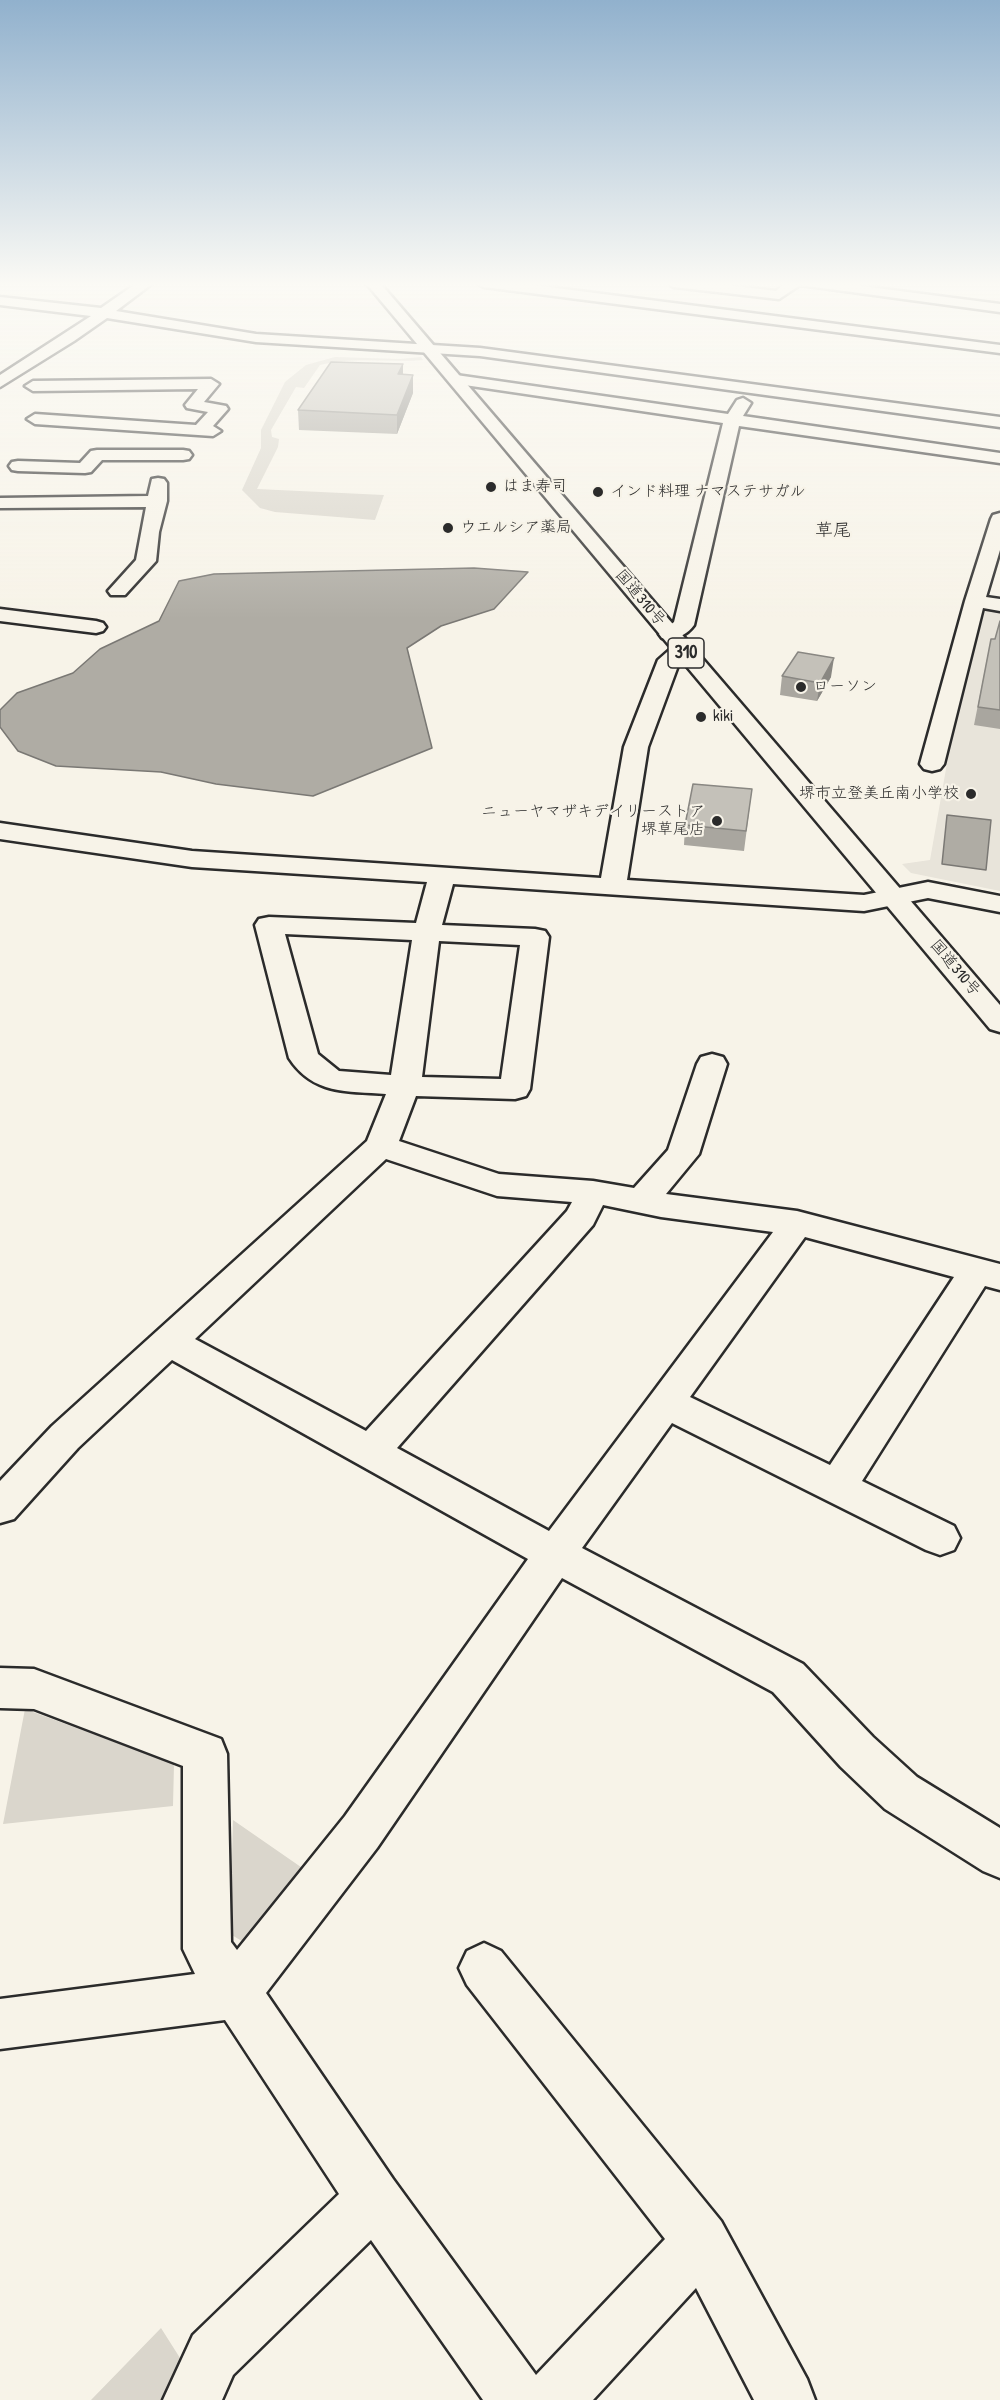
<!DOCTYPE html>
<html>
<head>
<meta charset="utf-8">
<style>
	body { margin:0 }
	canvas { display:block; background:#f7f3e8 }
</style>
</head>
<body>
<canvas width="1000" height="2400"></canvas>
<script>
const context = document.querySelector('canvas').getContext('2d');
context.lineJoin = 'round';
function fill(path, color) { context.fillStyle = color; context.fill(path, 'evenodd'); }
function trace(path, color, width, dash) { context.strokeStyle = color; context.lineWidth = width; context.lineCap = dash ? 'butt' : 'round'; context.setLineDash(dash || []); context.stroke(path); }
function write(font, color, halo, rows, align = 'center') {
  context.font = font + ' "Patrick Hand","Klee One",sans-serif'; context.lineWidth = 4.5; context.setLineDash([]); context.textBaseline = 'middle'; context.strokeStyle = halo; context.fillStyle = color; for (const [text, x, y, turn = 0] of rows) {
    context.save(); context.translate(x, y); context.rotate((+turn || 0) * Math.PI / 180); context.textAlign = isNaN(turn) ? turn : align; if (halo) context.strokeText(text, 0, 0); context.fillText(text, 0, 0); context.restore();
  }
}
fill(new Path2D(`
	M 1000,609 L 1000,891 L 911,873 L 902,864 L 930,860 L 953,729 L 985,610 Z`), '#e8e4da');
fill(new Path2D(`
	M 335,357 L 400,359 L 421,357 L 423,360 C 389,363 354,356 320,365 L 304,388 L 296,387 L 271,430 L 272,437 L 279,439 L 278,447 L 257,489 L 384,495 L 375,520 L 275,512 L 260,508 L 242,490 L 261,448 L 261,430 L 285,382 L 306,365 Z
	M 25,1709 L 174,1764 L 173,1806 L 3,1824 Z
	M 233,1820 L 311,1874 L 252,1947 L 230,1934 Z
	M 161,2328 L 187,2369 L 165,2400 L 91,2400 Z`), '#dad6cc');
const water = new Path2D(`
	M 474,568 L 528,572 L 494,609 L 441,626 L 407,648 L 432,748 L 313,796 L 216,784 L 161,772 L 56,766 L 18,751 L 0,727 L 0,710 L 17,693 L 73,673 L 100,649 L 159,621 L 179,581 L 214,574 Z
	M 947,815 L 991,820 L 986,870 L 942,864 Z`);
fill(water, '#afaca4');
trace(water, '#7a7874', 1.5);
const street = new Path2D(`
	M 137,283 L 153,283 L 116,311 L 256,334 L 480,348 L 1000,417 L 1000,427 L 480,356 L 256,342 L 107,318 L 74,341 L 0,387 L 0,375 L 91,316 L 0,305 L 0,297 L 101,308 Z
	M 477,283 L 517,283 L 1000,345 L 1000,353 L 484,287 Z
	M 667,283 L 711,283 L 776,291 L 785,283 L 838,283 L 1000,304 L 1000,312 L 800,285 L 779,299 L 674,287 Z
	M 456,375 L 728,414 L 737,400 L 743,398 L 751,403 L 743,416 L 1000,453 L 1000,463 L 739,426 L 694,625 C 687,635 674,641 662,638 L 659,634 L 674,622 L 723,423 L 451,383 L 448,380 Z
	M 211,379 L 219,384 L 204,402 L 226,406 L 228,409 L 213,426 L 221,431 L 213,436 L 35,424 L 27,419 L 35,414 L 196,425 L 208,412 L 187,408 L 185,405 L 198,389 L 33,391 L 25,386 L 33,381 Z
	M 97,450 L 183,450 L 189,451 L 192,455 L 189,459 L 183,460 L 102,460 L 91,472 L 85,473 L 18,471 L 12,470 L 9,466 L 12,462 L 18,461 L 80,463 L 91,451 Z
	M 158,478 L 164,479 L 167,483 L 167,501 L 159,532 L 156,561 L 125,595 L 111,595 L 108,591 L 136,560 L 146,507 L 0,508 L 0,498 L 148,496 L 152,479 Z
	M 1000,513 L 1000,550 L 986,597 L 1000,599 L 1000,611 L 983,608 L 944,764 L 940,769 L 932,771 L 924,769 L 920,764 L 965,601 L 991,519 L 993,515 Z
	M 0,609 L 96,621 L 103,623 L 106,627 L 103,631 L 96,633 L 0,621 Z
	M 683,644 L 691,645 L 694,650 L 679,663 L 648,747 L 627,880 L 864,895 L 928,882 L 1000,896 L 1000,912 L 928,898 L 864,911 L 453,884 L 442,925 L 535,929 L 545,931 L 549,937 L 530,1089 L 526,1096 L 515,1099 L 416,1096 L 399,1141 L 499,1174 L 593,1181 L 634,1188 L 668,1150 L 697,1064 L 701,1057 L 712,1054 L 723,1057 L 727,1064 L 699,1154 L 666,1194 L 797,1211 L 1000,1264 L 1000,1290 L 985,1286 L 862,1481 L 954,1526 L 960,1538 L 954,1550 L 940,1555 L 926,1550 L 672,1423 L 582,1548 L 803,1664 L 873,1737 L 917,1777 L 1000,1828 L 1000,1878 L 983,1871 L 885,1809 L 841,1767 L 773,1692 L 562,1578 L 377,1848 L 266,1993 L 393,2179 L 536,2375 L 665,2239 L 467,1985 L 459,1968 L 467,1951 L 484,1943 L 501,1951 L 721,2221 L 807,2379 L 815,2400 L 754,2400 L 696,2288 L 593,2400 L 483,2400 L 371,2240 L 233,2375 L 222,2400 L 163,2400 L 193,2335 L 339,2194 L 225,2020 L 0,2049 L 0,1999 L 195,1974 L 183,1949 L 183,1766 L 34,1709 L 0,1708 L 0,1668 L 34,1669 L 221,1739 L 227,1754 L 231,1942 L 237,1950 L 345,1816 L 528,1559 L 172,1360 L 78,1448 L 14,1519 L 0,1523 L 0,1481 L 52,1426 L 367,1141 L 386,1094 C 347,1091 313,1095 289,1058 L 255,925 L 259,919 L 269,917 L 416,923 L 427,882 L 192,867 L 0,839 L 0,823 L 192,851 L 601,878 L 624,747 L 658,660 L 675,645 ZM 285,934 L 412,940 L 391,1075 L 339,1071 L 318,1054 ZM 439,941 L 520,945 L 501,1079 L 422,1077 ZM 386,1159 L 497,1196 L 572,1202 L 567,1211 L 366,1431 L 195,1339 ZM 603,1205 L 661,1217 L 773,1232 L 549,1531 L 397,1448 L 593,1225 ZM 805,1237 L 954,1277 L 830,1465 L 690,1397 Z`);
const highway = new Path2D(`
	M 366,283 L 380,283 L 1000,1005 L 1000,1032 L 990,1029 Z`);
trace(street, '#2b2b2b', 5);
trace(highway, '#2b2b2b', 5);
fill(street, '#f7f3e8');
fill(highway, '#f7f3e8');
fill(new Path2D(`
	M 403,364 L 403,374 L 413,375 L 413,393 L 397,434 L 299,430 L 298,410 Z
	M 1000,621 L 1000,729 L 974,725 L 991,639 L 995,639 Z
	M 782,676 L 831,677 L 817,701 L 780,695 Z
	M 752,789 L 744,851 L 684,845 L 685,825 Z`), '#a9a69f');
fill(new Path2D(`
	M 403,364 L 403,383 L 398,374 Z
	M 413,375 L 413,393 L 397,434 L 397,415 Z
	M 834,658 L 831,677 L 817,701 L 820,683 Z`), '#898782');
const building = new Path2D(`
	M 331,362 L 403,364 L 398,374 L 413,375 L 397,415 L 298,410 Z
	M 1000,621 L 1000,710 L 978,707 L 991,639 L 995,639 Z
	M 798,652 L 834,658 L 820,683 L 782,676 Z
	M 693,784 L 752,789 L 746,831 L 685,825 Z`);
fill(building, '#c4c1b9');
trace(building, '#898782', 1.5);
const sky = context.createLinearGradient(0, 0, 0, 619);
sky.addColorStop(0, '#91b1cd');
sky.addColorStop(0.46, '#fbfaf5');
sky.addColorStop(1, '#fbfaf500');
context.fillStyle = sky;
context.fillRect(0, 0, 1000, 619);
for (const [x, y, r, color] of [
	[491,487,6,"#2b2b2b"],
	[598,492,6,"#2b2b2b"],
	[448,528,6,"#2b2b2b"],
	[801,687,6,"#2b2b2b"],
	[701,717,6,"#2b2b2b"],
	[971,794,6,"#2b2b2b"],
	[717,821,6,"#2b2b2b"]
]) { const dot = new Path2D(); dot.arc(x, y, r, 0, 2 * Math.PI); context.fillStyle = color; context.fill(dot); trace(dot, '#f7f3e8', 2); }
write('16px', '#2b2b2b', '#f7f3e8', [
	["はま寿司",503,487],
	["インド料理 ナマステサガル",610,492],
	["ウエルシア薬局",460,528],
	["ローソン",813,687],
	["kiki",713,717],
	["堺市立登美丘南小学校",959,794,"right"],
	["ニューヤマザキデイリーストア",705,812,"right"],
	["堺草尾店",705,830,"right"]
], 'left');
write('16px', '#2b2b2b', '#f7f3e8', [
	["国道310号",640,598,50],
	["国道310号",955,968,50]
]);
write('18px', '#2b2b2b', '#f7f3e8', [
	["草尾",833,531]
]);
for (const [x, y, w] of [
	[686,653,36]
]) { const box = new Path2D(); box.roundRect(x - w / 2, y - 15, w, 30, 4.5); context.fillStyle = '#f7f3e8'; context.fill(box); trace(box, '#2b2b2b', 1.5); }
write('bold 18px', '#2b2b2b', null, [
	["310",686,653]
]);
</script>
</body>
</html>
